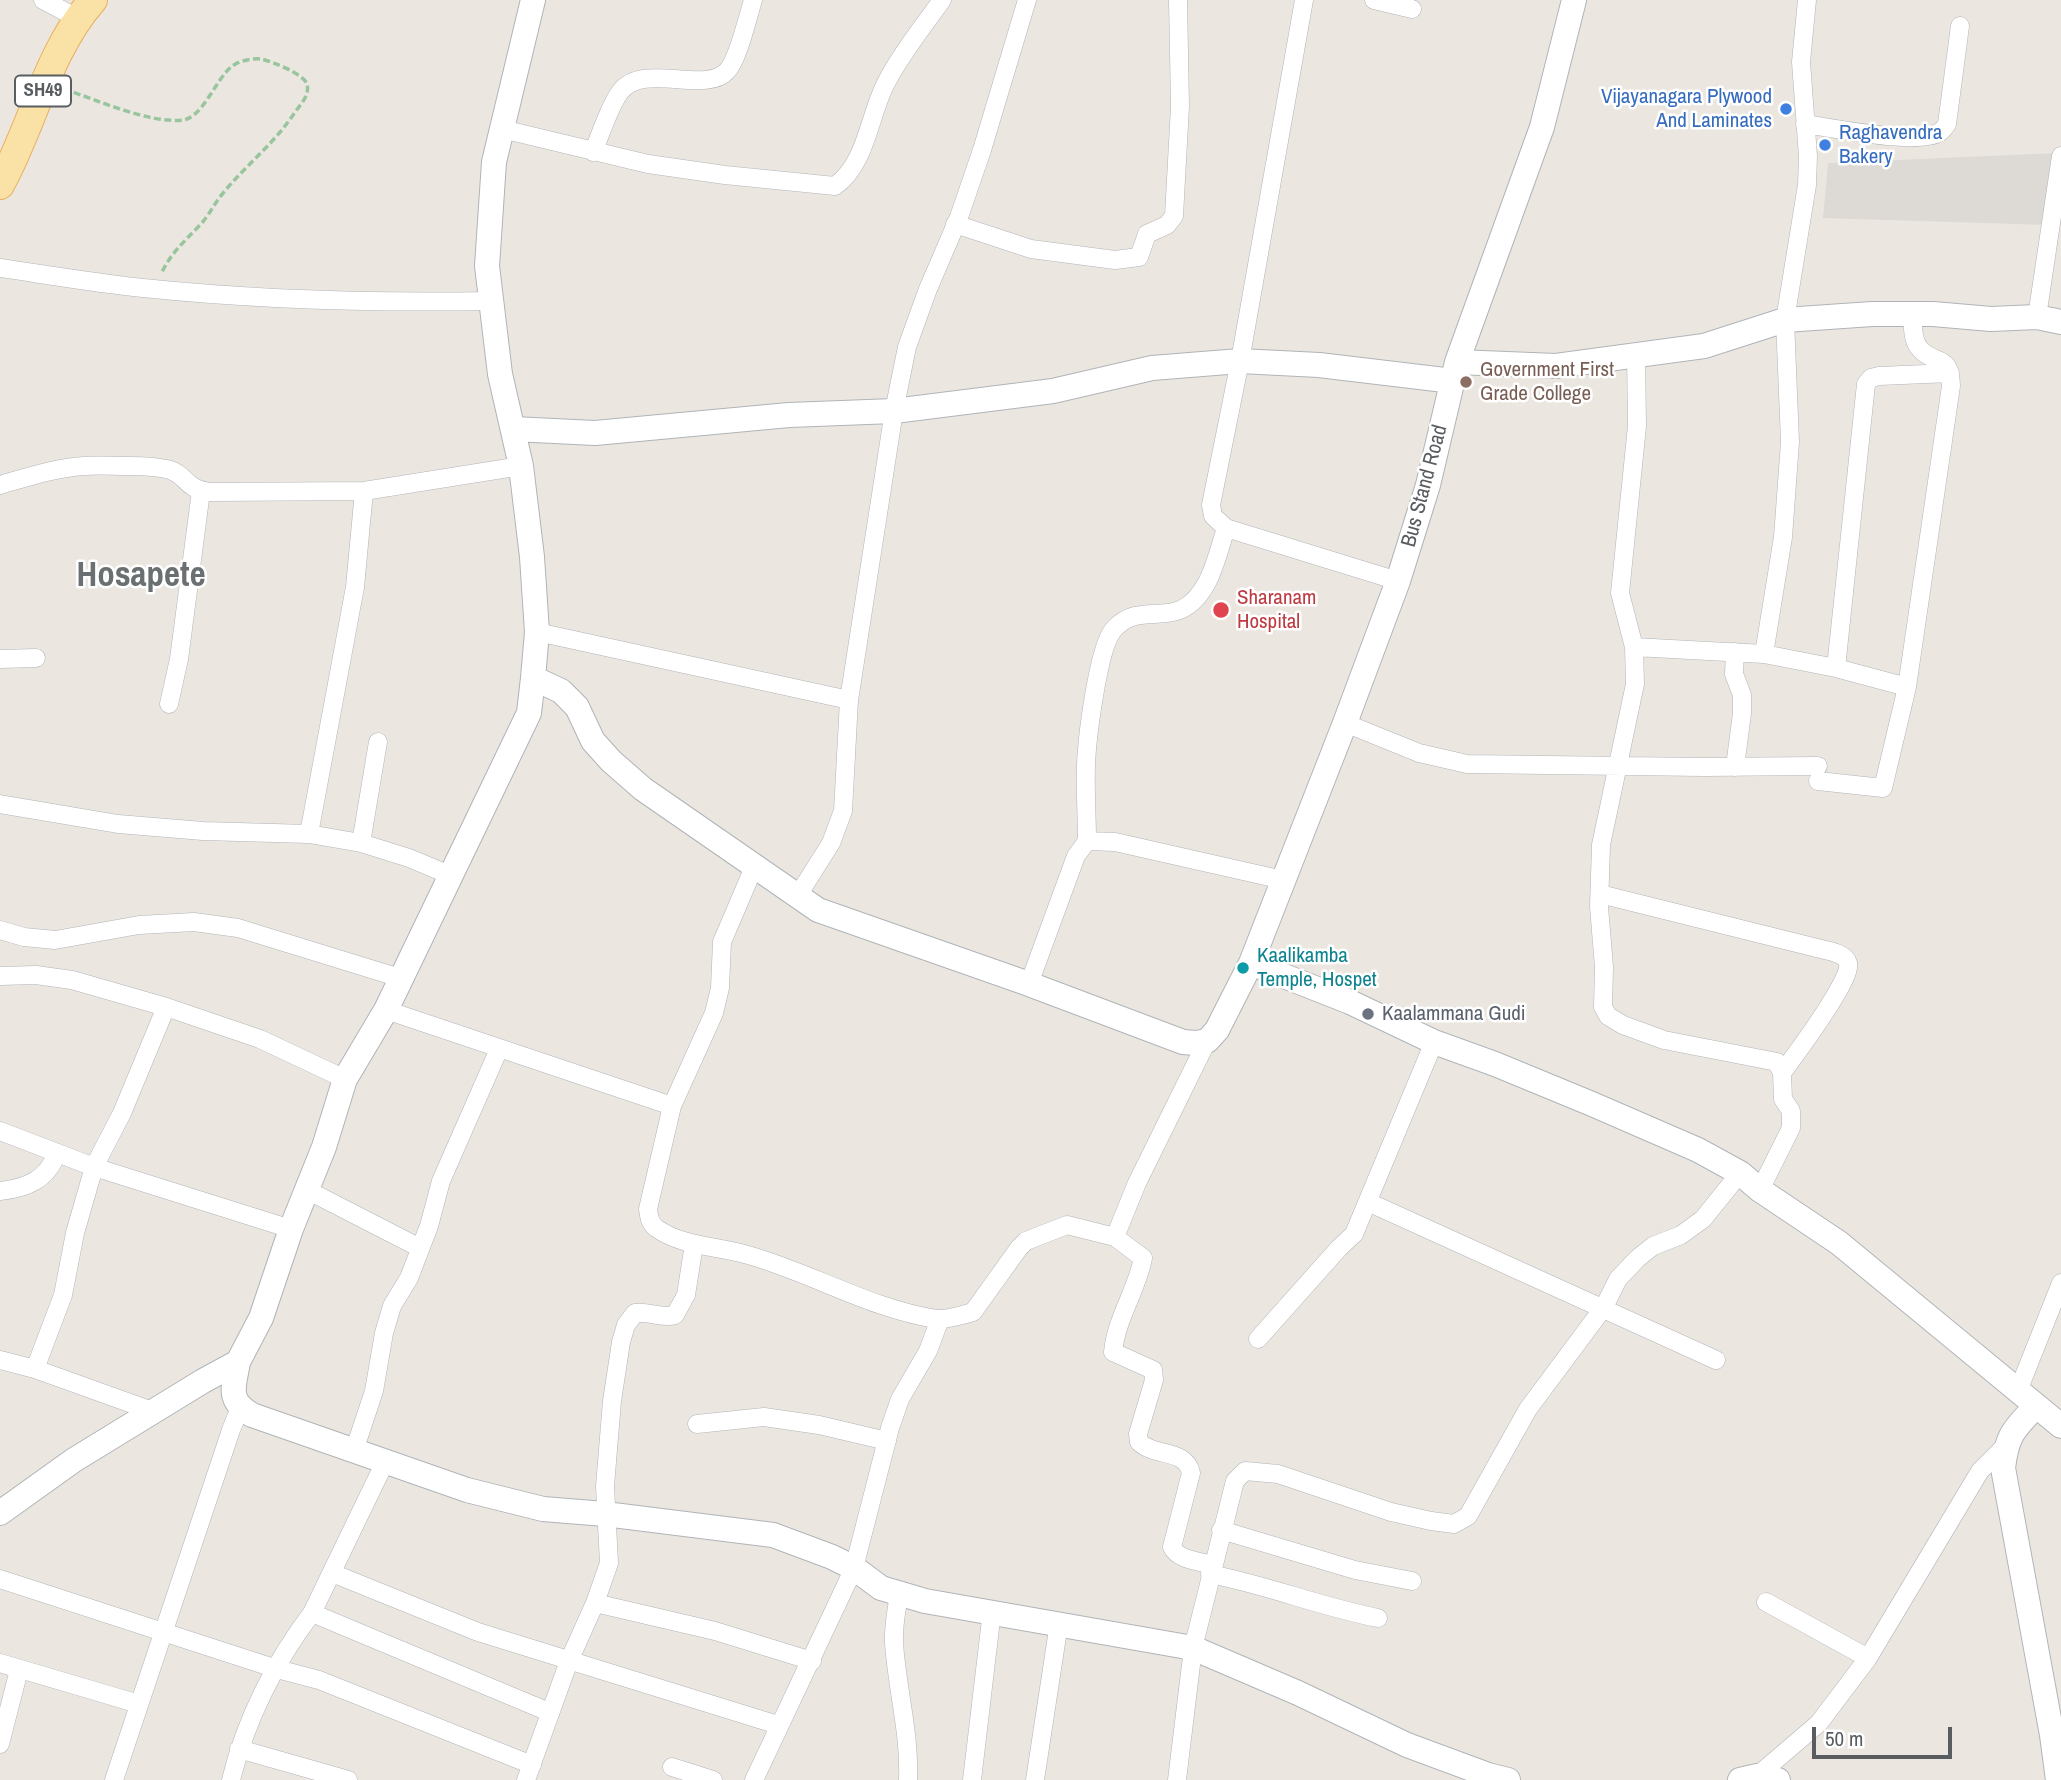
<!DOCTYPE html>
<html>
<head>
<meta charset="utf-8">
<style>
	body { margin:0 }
	#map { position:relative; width:2061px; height:1780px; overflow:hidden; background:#ebe7e0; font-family:"Archivo Narrow",sans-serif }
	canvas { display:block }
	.scale { position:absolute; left:1812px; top:1727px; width:140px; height:32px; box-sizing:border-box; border:4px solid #595d60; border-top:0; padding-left:9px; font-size:21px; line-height:24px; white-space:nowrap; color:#595d60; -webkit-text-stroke:5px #fff; paint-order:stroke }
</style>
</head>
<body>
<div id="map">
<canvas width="2061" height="1780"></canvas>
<div class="scale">50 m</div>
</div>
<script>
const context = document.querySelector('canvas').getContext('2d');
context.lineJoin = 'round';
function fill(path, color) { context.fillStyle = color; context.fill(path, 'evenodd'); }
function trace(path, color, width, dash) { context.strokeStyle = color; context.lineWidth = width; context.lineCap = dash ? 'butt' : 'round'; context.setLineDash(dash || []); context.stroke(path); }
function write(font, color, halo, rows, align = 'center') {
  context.font = font + ' "Archivo Narrow",sans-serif'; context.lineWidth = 5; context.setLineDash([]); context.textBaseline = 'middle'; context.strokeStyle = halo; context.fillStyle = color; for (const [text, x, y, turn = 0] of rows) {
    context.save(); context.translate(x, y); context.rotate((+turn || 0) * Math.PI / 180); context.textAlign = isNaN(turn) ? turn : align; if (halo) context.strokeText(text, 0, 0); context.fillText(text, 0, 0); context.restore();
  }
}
fill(new Path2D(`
	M 2057,153 L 2048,225 L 1823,218 L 1828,163 Z`), '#ddd9d5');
const street = new Path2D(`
	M 43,0 L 79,19
	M 1304,0 L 1240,361 L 1211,505 L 1213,516 L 1226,528 L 1398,581
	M 1374,0 L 1412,9
	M 1805,124 C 1832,128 1919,146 1940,132 C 1943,130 1945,127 1947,124 L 1960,26
	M 502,129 L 648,164 L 725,175 L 835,186 C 866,164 869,117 885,85 C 898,58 924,25 942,0
	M 593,152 C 601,134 609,107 620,92 C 643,61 705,95 727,71 C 738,60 748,16 753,0
	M 955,224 L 1031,249 L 1115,260 L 1139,257 L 1147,234 L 1167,225 L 1174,216 L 1180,106 L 1178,0
	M 0,268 C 48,275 95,283 143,288 C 259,300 375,303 491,301
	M 2037,317 L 2061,156
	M 1636,353 L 1637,426 L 1620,593 L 1634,647 L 1635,684 L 1601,845 L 1599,907 L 1604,967 L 1603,1007 L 1608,1016 L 1623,1025 L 1664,1040 L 1777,1062 L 1782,1073 L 1783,1099 L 1791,1111 L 1791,1128 L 1760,1190
	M 0,485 C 28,477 55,468 84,466 C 98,465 113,466 127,466 C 141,466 156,466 170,470 C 187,475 184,489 211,492 L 364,491 L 521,466
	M 537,632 L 849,700
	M 1634,647 L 1764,654 L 1836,668 L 1907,687
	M 1735,652 L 1734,674 L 1742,695 L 1742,713 L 1735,767
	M 1764,654 L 1783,537 L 1790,442 L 1785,320 L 1807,185 L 1808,156 L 1801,62 L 1807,0
	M 0,659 L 36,658
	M 1836,668 L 1866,384 L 1871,378 L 1879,376 L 1950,373
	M 169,704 L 179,659 L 201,491
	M 1345,723 L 1419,753 L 1467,764 L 1704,767 L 1818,766
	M 1818,781 L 1883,788 L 1907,687 L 1951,386 C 1950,352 1935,366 1920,349 C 1912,341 1913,325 1912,315
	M 0,804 L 118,824 L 203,831 L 309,834 L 361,843 L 409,858 L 452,876
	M 309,834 L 355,587 L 364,491
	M 1087,841 C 1087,816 1085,790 1086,765 C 1087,739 1098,646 1114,629 C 1135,606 1158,619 1180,610 C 1210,597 1217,555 1226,528
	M 361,843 L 378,742
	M 754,867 L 722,942 L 720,988 L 714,1013 L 672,1106 L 648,1209 C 649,1217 650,1223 656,1228 C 683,1247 718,1246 748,1255 C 812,1273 871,1309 936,1319 C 948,1320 961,1315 973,1312 L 1019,1248 L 1026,1241 L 1067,1225 L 1115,1237 L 1137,1183 L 1207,1041
	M 1600,894 L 1825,950 C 1833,952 1845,954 1848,963 C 1854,977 1793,1058 1782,1073
	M 797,897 L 831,843 L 843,811 L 849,700 L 894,411 L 907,347 L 928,289 L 959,217 L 982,150 L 1027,0
	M 0,930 L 24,937 L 55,940 L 139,925 L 194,922 L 238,928 L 400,978
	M 0,976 L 36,975 L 72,980 L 166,1007 L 260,1039 L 345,1079
	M 1029,984 L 1076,856 L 1087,841 L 1115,842 L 1283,880
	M 386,1010 L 672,1106
	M 0,1131 L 94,1167 L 291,1229
	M 307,1190 L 420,1248
	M 0,1191 C 27,1188 47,1180 57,1153
	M 1368,1202 L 1716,1360
	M 1115,1237 L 1143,1258 C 1137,1290 1116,1319 1113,1352 L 1153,1370 L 1154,1380 L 1138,1434 L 1139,1442 C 1156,1458 1185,1448 1191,1473 L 1172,1547 C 1178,1560 1199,1561 1212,1565
	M 1258,1339 L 1339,1248 L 1354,1234 L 1434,1042
	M 0,1360 L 35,1369 L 155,1412
	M 35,1369 L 63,1295 L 75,1233 L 94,1167 L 122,1113 L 166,1007
	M 2018,1391 L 2061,1283
	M 697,1424 L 764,1417 L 819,1425 L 887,1441
	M 354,1451 L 374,1391 L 384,1333 L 392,1306 L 409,1278 L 429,1226 L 441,1181 L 499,1049
	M 1221,1530 L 1355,1570 L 1412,1581
	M 332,1573 L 478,1632 L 778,1725
	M 1210,1574 C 1267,1585 1321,1607 1378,1618
	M 0,1579 L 277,1669 L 319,1680 L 532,1765
	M 899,1593 C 897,1609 893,1626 894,1643 C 897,1689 910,1733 908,1780
	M 1766,1602 L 1868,1658
	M 595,1603 L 715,1631 L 812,1661
	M 312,1613 L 549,1712
	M 0,1663 L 139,1704
	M 0,1744 L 19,1670
	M 239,1749 L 348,1780
	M 672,1767 L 713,1780
	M 1757,1776 L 1819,1723 L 1868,1658 L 1980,1471 L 2006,1445
	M 114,1780 L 231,1430 L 240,1408
	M 231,1780 C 245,1722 275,1661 312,1613 L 385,1462
	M 526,1780 L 569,1661 L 595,1603 L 609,1563 L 605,1486 L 612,1401 L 621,1342 L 626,1325 L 635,1313 C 649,1311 661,1319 675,1315 L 686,1295 L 694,1244
	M 754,1780 L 854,1568 L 890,1428 L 900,1399 L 928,1351 L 940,1319
	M 972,1780 L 992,1611
	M 1035,1780 L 1059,1623
	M 1177,1780 L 1193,1648 L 1235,1481 L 1245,1471 L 1278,1474 L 1391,1512 L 1431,1521 L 1454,1524 L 1468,1516 L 1528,1409 L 1604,1307 L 1618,1279 L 1638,1258 L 1653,1246 L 1681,1235 L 1703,1219 L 1740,1173`);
const secondary = new Path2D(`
	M 533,0 L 494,162 L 487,266 L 500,374 L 521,466 L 532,557 L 537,632 L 533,678 L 561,691 L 577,707 L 593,741 L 611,761 L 643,789 L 818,910 L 1029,984 L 1183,1042 L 1196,1043 L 1207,1041 L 1217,1030 L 1251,963 L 1345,723 L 1398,581 L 1428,485 L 1457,362 L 1542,127 L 1574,0
	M 1457,362 L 1556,366 L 1704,346 L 1785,320 L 1872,314 L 1933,314 L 1991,319 L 2037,317 L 2061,322
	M 513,429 L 595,433 L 789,415 L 894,411 L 1053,391 L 1152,368 L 1240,361 L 1319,365 L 1453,381
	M 1251,963 L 1350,1002 L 1434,1042 L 1495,1064 L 1592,1104 L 1698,1150 L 1740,1173 L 1760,1190 L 1839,1243 L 2061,1426
	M 238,1362 C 234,1387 226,1400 252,1415 L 467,1490 L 543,1509 L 605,1514 L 773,1535 L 832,1557 L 854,1568 L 881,1588 L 925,1601 L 1193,1648 L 1298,1693 L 1407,1745 L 1488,1775 L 1508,1780
	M 2036,1406 C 2013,1430 2007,1435 2003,1468 L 2052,1735 L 2058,1780
	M 0,1513 L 74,1460 L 203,1381 L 238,1362 L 261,1318 L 291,1229 L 324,1147 L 345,1079 L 386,1010 L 529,713 L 533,678
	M 1740,1780 L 1757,1776 L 1778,1780`);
const primary = new Path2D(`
	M 0,185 C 33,126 47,52 93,0`);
trace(street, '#b1b4b7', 19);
trace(secondary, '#b0b4b7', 26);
trace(primary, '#e9ae5b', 30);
trace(new Path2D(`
	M 64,89 C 97,100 150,124 183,120 C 202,118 215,81 231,67 C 238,61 251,58 261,59 C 271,61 304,74 307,84 C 310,95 301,104 295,112 C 275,143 247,164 224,192 C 215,202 209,216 199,226 C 185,241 171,253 162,272`), '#98c59e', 3.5, [7, 3.5]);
trace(street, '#fff', 18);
trace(secondary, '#fff', 24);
trace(primary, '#fae1a6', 28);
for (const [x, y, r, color] of [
	[1786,109,7,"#3f7fe0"],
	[1825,145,7,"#3f7fe0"],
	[1466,382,7,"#8d6e63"],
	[1221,610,9,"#e0444e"],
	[1243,968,7,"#0f9aa8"],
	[1368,1014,7,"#6b7280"]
]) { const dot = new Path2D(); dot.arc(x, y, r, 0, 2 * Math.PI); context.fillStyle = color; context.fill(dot); trace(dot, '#fff', 2.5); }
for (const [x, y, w] of [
	[43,91,56]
]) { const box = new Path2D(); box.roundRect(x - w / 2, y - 15.5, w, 31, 5); context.fillStyle = '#fff'; context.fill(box); trace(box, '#595d60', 2); }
write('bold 19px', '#595d60', null, [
	["SH49",43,91]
]);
write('21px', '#366cbe', '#fff', [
	["Vijayanagara Plywood",1772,97],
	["And Laminates",1772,121],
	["Raghavendra",1839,133,"left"],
	["Bakery",1839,157,"left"]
], 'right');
write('21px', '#785e54', '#fff', [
	["Government First",1480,370],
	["Grade College",1480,394]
], 'left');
write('21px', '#595d60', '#fff', [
	["Bus Stand Road",1425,486,-75]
]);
write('21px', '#be3a42', '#fff', [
	["Sharanam",1237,598],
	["Hospital",1237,622]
], 'left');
write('21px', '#0d838f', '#fff', [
	["Kaalikamba",1257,956],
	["Temple, Hospet",1257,980]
], 'left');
write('21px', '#5b616d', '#fff', [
	["Kaalammana Gudi",1382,1014]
], 'left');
write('bold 35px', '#6a6f72', '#fff', [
	["Hosapete",141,577]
]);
</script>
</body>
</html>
